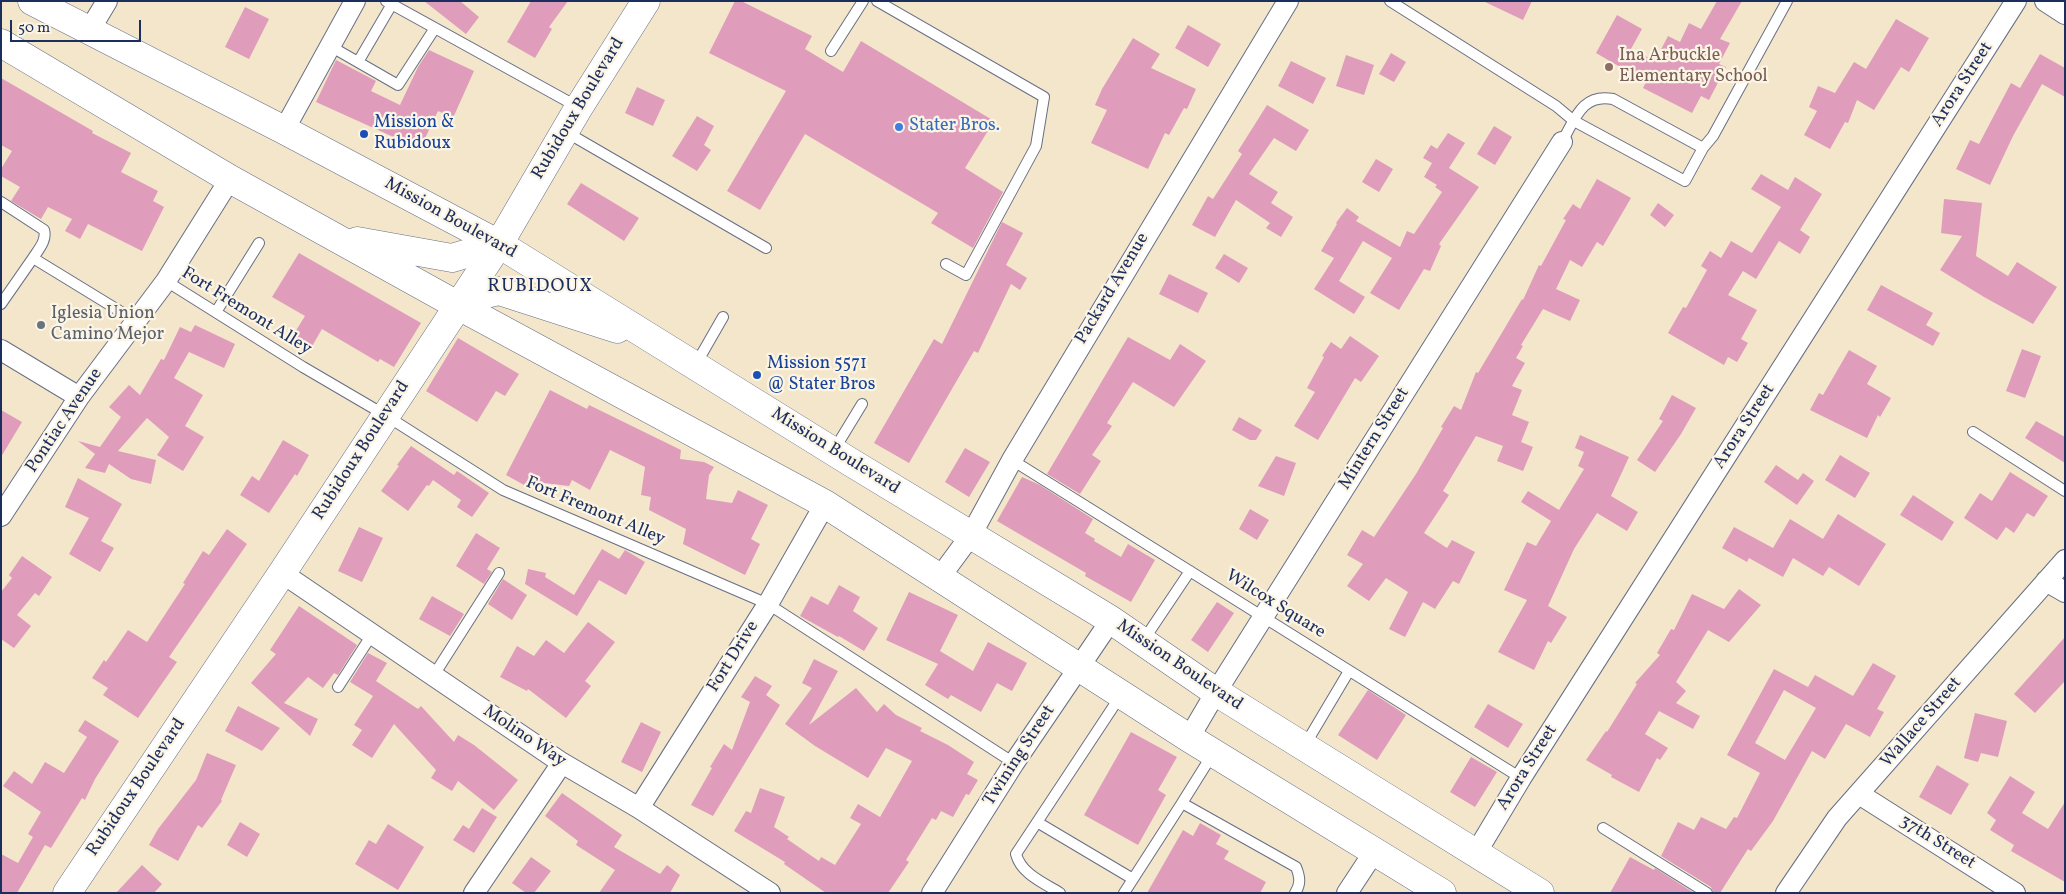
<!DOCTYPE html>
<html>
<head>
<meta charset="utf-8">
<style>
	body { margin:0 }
	#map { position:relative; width:2066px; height:894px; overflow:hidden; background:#f3e6cb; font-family:Vollkorn,serif }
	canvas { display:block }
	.frame { position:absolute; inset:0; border:2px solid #1b2f5e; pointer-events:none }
	.scale { position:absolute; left:10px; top:20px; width:131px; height:22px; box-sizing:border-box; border:2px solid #1b2f5e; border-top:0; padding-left:6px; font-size:15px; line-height:18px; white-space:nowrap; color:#1b2f5e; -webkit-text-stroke:4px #fcf5e5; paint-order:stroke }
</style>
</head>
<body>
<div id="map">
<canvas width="2066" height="894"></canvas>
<div class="frame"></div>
<div class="scale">50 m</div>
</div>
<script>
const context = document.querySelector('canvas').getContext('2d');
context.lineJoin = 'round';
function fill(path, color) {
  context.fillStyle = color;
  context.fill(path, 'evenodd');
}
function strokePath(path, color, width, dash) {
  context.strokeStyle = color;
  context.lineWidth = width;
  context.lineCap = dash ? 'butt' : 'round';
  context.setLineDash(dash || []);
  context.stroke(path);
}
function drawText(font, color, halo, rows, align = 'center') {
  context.font = font + ' Vollkorn,serif';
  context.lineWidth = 4.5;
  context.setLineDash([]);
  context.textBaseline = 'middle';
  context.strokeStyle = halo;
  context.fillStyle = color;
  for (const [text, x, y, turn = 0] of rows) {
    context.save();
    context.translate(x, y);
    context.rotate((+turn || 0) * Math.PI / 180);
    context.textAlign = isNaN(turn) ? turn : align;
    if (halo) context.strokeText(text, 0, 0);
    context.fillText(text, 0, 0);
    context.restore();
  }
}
fill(new Path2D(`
	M424,1H460L479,17L466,34Z
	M531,1H568L549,27L552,29L535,58L507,42Z
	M735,1H741L812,36L805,49L843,72L861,41L994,121L965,168L1003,192L973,248L931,223L938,213L805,134L760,210L727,191L786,91L709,53Z
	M1483,1H1532L1523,20Z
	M1717,1H1742L1720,39L1730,43L1719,64L1726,67L1709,100L1701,96L1692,113L1643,88L1646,82L1596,53L1617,15L1642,29L1631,49L1655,61L1668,36L1680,42L1689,23L1701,29Z
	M245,7L269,19L249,59L225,47Z
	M1896,19L1929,38L1909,72L1901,67L1874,110L1857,100L1848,123L1845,122L1830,149L1804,135L1817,111L1809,107L1818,86L1835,93L1854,62L1866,69Z
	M1188,25L1221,44L1208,67L1175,48Z
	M1133,38L1160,54L1151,68L1196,89L1187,109L1184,108L1169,135L1165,133L1148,169L1091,143L1107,110L1095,105L1102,89Z
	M429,50L474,71L453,118L438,111L420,149L316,102L336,60L376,81L371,91L400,105L418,67Z
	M1391,53L1406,62L1394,82L1379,74Z
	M2040,54L2065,68V97L2042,84L2013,136L1990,185L1956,169L1970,140L1979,144L2011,83L2020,88Z
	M1346,55L1374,65L1364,95L1336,86Z
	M1291,61L1326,78L1313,104L1278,86Z
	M1,78L93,131L92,133L131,153L121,172L158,191L153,201L164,207L142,251L88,224L80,239L65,231L72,219L48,207L41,219L11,201L20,187L1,176V169L12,151L1,145Z
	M637,87L665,100L653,126L625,113Z
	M1267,105L1309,130L1296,151L1274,138L1249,174L1278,192L1271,203L1293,217L1281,237L1266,228L1270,223L1236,200L1215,237L1192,225L1208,196L1213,199L1242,154L1238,151Z
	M697,116L714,126L704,145L711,150L697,171L672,156Z
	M1494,126L1512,137L1495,165L1477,154Z
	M1448,133L1465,143L1449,168L1479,187L1439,244L1441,246L1430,271L1424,269L1399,310L1370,293L1392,258L1363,241L1339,281L1365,297L1354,314L1314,289L1334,258L1321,251L1337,224L1336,223L1347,208L1359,217L1356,221L1400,247L1407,231L1414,234L1442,192L1435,187L1437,185L1424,177L1432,163L1423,158L1431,145L1437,149Z
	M1376,159L1393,169L1379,192L1362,182Z
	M1761,174L1788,190L1795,177L1822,194L1800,230L1810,237L1800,254L1779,241L1756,279L1743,271L1728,295L1757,310L1741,339L1748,343L1737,362L1728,357L1724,365L1668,333L1683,307L1686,308L1707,270L1701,266L1710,251L1721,258L1731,241L1752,253L1781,207L1751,189Z
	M1597,179L1631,198L1603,246L1597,242L1582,267L1570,260L1556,289L1580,300L1570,321L1543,309L1521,345L1523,346L1516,358L1525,363L1512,386L1522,390L1512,415L1529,422L1521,442L1533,447L1523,471L1497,461L1503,446L1476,436L1443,491L1449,495L1424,533L1447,548L1452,540L1475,552L1459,584L1453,581L1435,609L1423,602L1405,637L1389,629L1408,592L1386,578L1369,601L1347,586L1363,564L1347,555L1362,530L1374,537L1416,474L1443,428L1441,427L1454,406L1461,410L1476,372L1478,373L1522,299L1523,300L1539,265L1541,266L1566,220L1563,219L1573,204L1580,209Z
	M581,183L639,218L624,241L567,204Z
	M1944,199L1982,203L1976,256L2008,276L2017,262L2057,287L2033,324L1984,297L1940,270L1962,236L1941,233Z
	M1658,203L1674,215L1665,227L1650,215Z
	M1002,222L1023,233L1006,265L1027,278L1020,290L1011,284L978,353L974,351L909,463L874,443L934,339L942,344Z
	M299,253L421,323L394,367L380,359L378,362L322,329L311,348L292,337L305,316L272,297Z
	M1224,254L1248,268L1239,283L1215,268Z
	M1169,274L1208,293L1198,313L1159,294Z
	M1881,285L1933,313L1926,325L1940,333L1933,346L1867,310Z
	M195,325L235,344L224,368L189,352L174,378L203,395L185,426L204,437L183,471L157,455L169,437L147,418L118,451L156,460L151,484L131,479L109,464L105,473L85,468L95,454L78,441L100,447L121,417L109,407L129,385L140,395L161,359L164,360L180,327L191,332Z
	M1350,336L1379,356L1361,382L1355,378L1318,440L1294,426L1315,392L1307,388L1324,357L1322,356L1331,342L1341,349Z
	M1128,337L1170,360L1180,344L1206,361L1174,407L1133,382L1107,423L1112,426L1092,455L1101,461L1080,494L1047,474Z
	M458,338L519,374L505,396L496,391L477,422L426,391Z
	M2022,349L2041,356L2025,398L2006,391Z
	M1849,350L1877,366L1867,384L1891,398L1880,417L1878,415L1867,438L1810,410L1819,393L1823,395Z
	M550,390L587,409L589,405L681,450L680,459L704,462L714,467L709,475L706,499L732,503L738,490L768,505L751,539L760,544L745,575L683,544L686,529L649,510L651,497L641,495L645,467L610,450L590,490L572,480L569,486L527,481L524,485L506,475Z
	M1672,395L1696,408L1681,434L1655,472L1637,460L1663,421L1659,419Z
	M1,410L22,422L1,457Z
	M1239,417L1262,430L1256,440H1250L1232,430Z
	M2036,421L2065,437V463L2025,438Z
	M1580,435L1629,457L1611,496L1638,512L1627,531L1597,513L1574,549L1548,606L1567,617L1551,643L1548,641L1534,670L1498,652L1527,600L1504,590L1527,542L1536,546L1551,521L1521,502L1528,491L1559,510L1584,469L1578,466L1584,452L1575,448Z
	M283,440L309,455L297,476L295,474L269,513L240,495L252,476L259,481Z
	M411,446L454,475L457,471L489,493L472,517L457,507L461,500L433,480L429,486L427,485L408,511L381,491L399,466L397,465Z
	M965,448L990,462L969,497L945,482Z
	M1840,455L1870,473L1855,498L1825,480Z
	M1276,456L1296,463L1284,496L1258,486Z
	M1776,465L1798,480L1803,473L1814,481L1797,505L1764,482Z
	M2010,472L2048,496L2034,517L2027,513L2014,533L2006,527L1997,540L1964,518L1980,493L1992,501Z
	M1022,477L1040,485L1093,519L1085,533L1095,539L1094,541L1121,557L1128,544L1155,560L1131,602L1085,576L1086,573L997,521Z
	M78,478L122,504L101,541L114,548L100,572L69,554L89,518L65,507Z
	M1913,495L1954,522L1942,541L1900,515Z
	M1250,509L1269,520L1257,540L1239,529Z
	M1838,514L1886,544L1859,586L1829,567L1823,576L1793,558L1783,577L1749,558L1747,562L1722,548L1734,527L1773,548L1790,519L1823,539Z
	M359,527L383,538L362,582L338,571Z
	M227,529L247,544L169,657L177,662L138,718L103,695L108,688L92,678L104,660L106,662L128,630L147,642L185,584L183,583L203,551L209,555Z
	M476,533L500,548L487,569L492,572L484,584L456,566Z
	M602,549L619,559L625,550L645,562L626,595L599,580L577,616L525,584L528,569L546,573L545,577L574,595Z
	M22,556L52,577L39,596L35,593L17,615L31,626L14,648L1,639V592L12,578L9,575Z
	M503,579L527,595L512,620L488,604Z
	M839,585L860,597L853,611L878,628L864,651L839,636L838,637L800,616L811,596L828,605Z
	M1739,589L1761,605L1729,642L1708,630L1676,682L1686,691L1676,703L1700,716L1693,729L1659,711L1645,734L1668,748L1660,760L1657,758L1639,792L1611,777L1612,775L1586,760L1606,731L1607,732L1637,684L1635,683L1660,655L1657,653L1671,629L1674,630L1692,594L1724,609Z
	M909,592L958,615L940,651L973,671L988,642L1027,663L1012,691L997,683L981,712L951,695L948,699L925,685L938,664L886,640Z
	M432,596L464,614L450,636L419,619Z
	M1217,602L1234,613L1208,652L1191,640Z
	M299,606L357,645L338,675L334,673L323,688L308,677L284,703L318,719L310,736L251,683L276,654L270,650Z
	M588,622L615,642L585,681L591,686L566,718L528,689L527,691L500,677L517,646L534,656L546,640L564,653Z
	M2065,637V681L2035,713L2014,694Z
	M368,653L387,663L376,681L418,709L421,706L454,742L458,735L474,745L518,780L494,810L458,781L452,791L431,778L436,770L394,724L372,758L352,745L362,730L354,725L373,696L350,682Z
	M814,659L838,671L809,725L856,688L877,712L884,704L896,715L922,728L920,731L948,745L974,762L967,774L978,780L969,795L966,794L953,817L941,811L936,820L932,818L906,860L909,862L888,893H826L784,864L785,862L734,831L746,811L751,813L760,788L785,797L774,827L789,837L787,839L819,861L821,857L835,865L861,824L850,818L858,804L880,817L912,761L886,748L868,778L815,746L785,724L812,688L802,683Z
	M1873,663L1896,676L1877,709L1884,712L1870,737L1846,724L1825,759L1812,751L1773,821L1751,851L1748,849L1720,893H1714L1711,887L1661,856L1678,822L1694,830L1701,817L1726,829L1734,817L1737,818L1760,773L1727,755L1774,669L1808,687L1815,675L1853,696ZM1784,690L1816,708L1785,760L1755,743Z
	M755,676L772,686L766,695L780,705L713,816L691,805L712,768L710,767L724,744L732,750L750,702L741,697Z
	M1368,690L1406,715L1377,760L1338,735Z
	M1488,704L1523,724L1508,748L1474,727Z
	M238,706L280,728L262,751L225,731Z
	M1975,713L2007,721L1998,757L1981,753L1978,762L1964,758Z
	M85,720L119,741L95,779L85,800L82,798L51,848L45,845L17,893H1V854L18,863L33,837L28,834L41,812L3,786L14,771L32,784L45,762L64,773L87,737L78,731Z
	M641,722L661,732L642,772L621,762Z
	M1131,732L1177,757L1158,790L1166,795L1138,845L1084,815Z
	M207,753L236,765L221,800L222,801L202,828L198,825L178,861L149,845L158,829L196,780Z
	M1471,757L1497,772L1475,807L1450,792Z
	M1937,765L1969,784L1951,815L1919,797Z
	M2010,776L2035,792L2022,813L2048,829L2065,802V882L2011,851L2014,845L1990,830L1996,820L1987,813Z
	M562,793L622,835L614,847L660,874L667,865L680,875L670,893H599L615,870L576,845L578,841L545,816Z
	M482,808L497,817L474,853L453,840L463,825L469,829Z
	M240,822L260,834L247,857L227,845Z
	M1200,823L1221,835L1216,844L1229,851L1224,859L1266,882L1260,893H1147L1183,830L1193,836Z
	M388,824L424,847L398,890L355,864L369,840L376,844Z
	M531,857L551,871L534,893H526L512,883Z
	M1630,857L1654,870L1655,868L1694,893H1610Z
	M142,865L162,884L154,893H116Z`), '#df9dbb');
const lane = new Path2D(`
	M386,1L578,107
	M877,1L1044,97L1036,146L966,275L946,264
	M1390,1L1556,106L1574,121L1685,181L1703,148L1613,99C1582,93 1575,119 1562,142
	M330,46L398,85L435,28
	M831,51L863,1
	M358,62L392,4
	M566,132L766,248
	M1703,148L1713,136L1787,1
	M1,202L44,230C47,240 39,249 33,258
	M166,281L303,367L385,415L503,490L768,604L1014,763
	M1,304L33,258L136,321
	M216,312L259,243
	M696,364L723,317
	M1973,432L2065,491
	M834,450L862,404
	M1012,460L1521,778
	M1143,641L1190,571
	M434,675L499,573
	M338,687L373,633
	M1305,745L1349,671
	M1182,803L1212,755
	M1037,822L1133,879
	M1603,828L1707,893
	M1060,893C1044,883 1021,874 1016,854L1121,695
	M1124,893L1182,803L1296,867C1300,877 1301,884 1295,893`);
const street = new Path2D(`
	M2045,1L2065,14
	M89,31L107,1
	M284,130L355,1
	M1,350L79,397
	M1,516L79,397L166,281L230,179
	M282,573L562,763L639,808L770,893
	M940,577L971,535L1012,460L1288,1
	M2046,581L2065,592
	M1189,738L1216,692L1562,142
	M1859,794L2015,893
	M639,808L768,604L825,504
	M1476,853L1521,778L2016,1
	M474,893L562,763
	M932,893L1014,763L1111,620
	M1347,893L1374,852
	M1786,893L1837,818L2065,560`);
const secondary = new Path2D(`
	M67,893L282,573L499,244L579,107L646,1`);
const primary = new Path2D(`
	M32,1L284,130L499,244L852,463L1111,620L1216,692L1540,893
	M1,43L230,179L457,305L825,504L1189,738L1442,893
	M357,241L452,258L499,244
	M457,305L485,294L499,291L617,329`);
strokePath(lane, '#676f84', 12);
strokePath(street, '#676f84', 22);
strokePath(secondary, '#676f84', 29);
strokePath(primary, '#676f84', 29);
strokePath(lane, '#fff', 10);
strokePath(street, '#fff', 20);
strokePath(secondary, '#fff', 28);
strokePath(primary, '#fff', 28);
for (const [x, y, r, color] of [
	[1609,67,5,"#8d6e63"],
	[899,127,5,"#3f7fe0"],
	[364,134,5,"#1a4fb4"],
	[41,325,5,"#6b7280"],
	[757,375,5,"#1a4fb4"]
]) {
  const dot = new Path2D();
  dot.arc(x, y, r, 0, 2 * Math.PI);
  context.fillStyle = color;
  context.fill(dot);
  strokePath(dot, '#fcf5e5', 2);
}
drawText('18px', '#785e54', '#fcf5e5', [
	["Ina Arbuckle",1619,57],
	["Elementary School",1619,78]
], 'left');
drawText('18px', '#1b2f5e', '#fcf5e5', [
	["Arora Street",1963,85,-57],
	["Rubidoux Boulevard",579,109,-59],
	["Mission Boulevard",450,219,29],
	["Packard Avenue",1113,289,-59],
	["Fort Fremont Alley",246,312,32],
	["Pontiac Avenue",65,421,-56],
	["Arora Street",1745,427,-57],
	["Mintern Street",1375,439,-58],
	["Rubidoux Boulevard",362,451,-57],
	["Mission Boulevard",835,452,32],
	["Fort Fremont Alley",595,512,23],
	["Wilcox Square",1275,605,32],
	["Fort Drive",734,657,-58],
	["Mission Boulevard",1179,666,34],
	["Wallace Street",1922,723,-49],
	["Molino Way",524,737,34],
	["Twining Street",1020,756,-57],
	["Arora Street",1528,768,-58],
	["Rubidoux Boulevard",137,788,-56],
	["37th Street",1937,843,32]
]);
drawText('18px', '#164399', '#fcf5e5', [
	["Mission &",374,124],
	["Rubidoux",374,145],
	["Mission 5571",767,365],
	["@ Stater Bros",767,386]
], 'left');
drawText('18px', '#366cbe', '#fcf5e5', [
	["Stater Bros.",909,127]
], 'left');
drawText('18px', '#5b616d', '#fcf5e5', [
	["Iglesia Union",51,315],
	["Camino Mejor",51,336]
], 'left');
context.letterSpacing = '1px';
drawText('19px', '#1b2f5e', '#fcf5e5', [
	["RUBIDOUX",540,288]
]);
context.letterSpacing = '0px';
</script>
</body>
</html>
